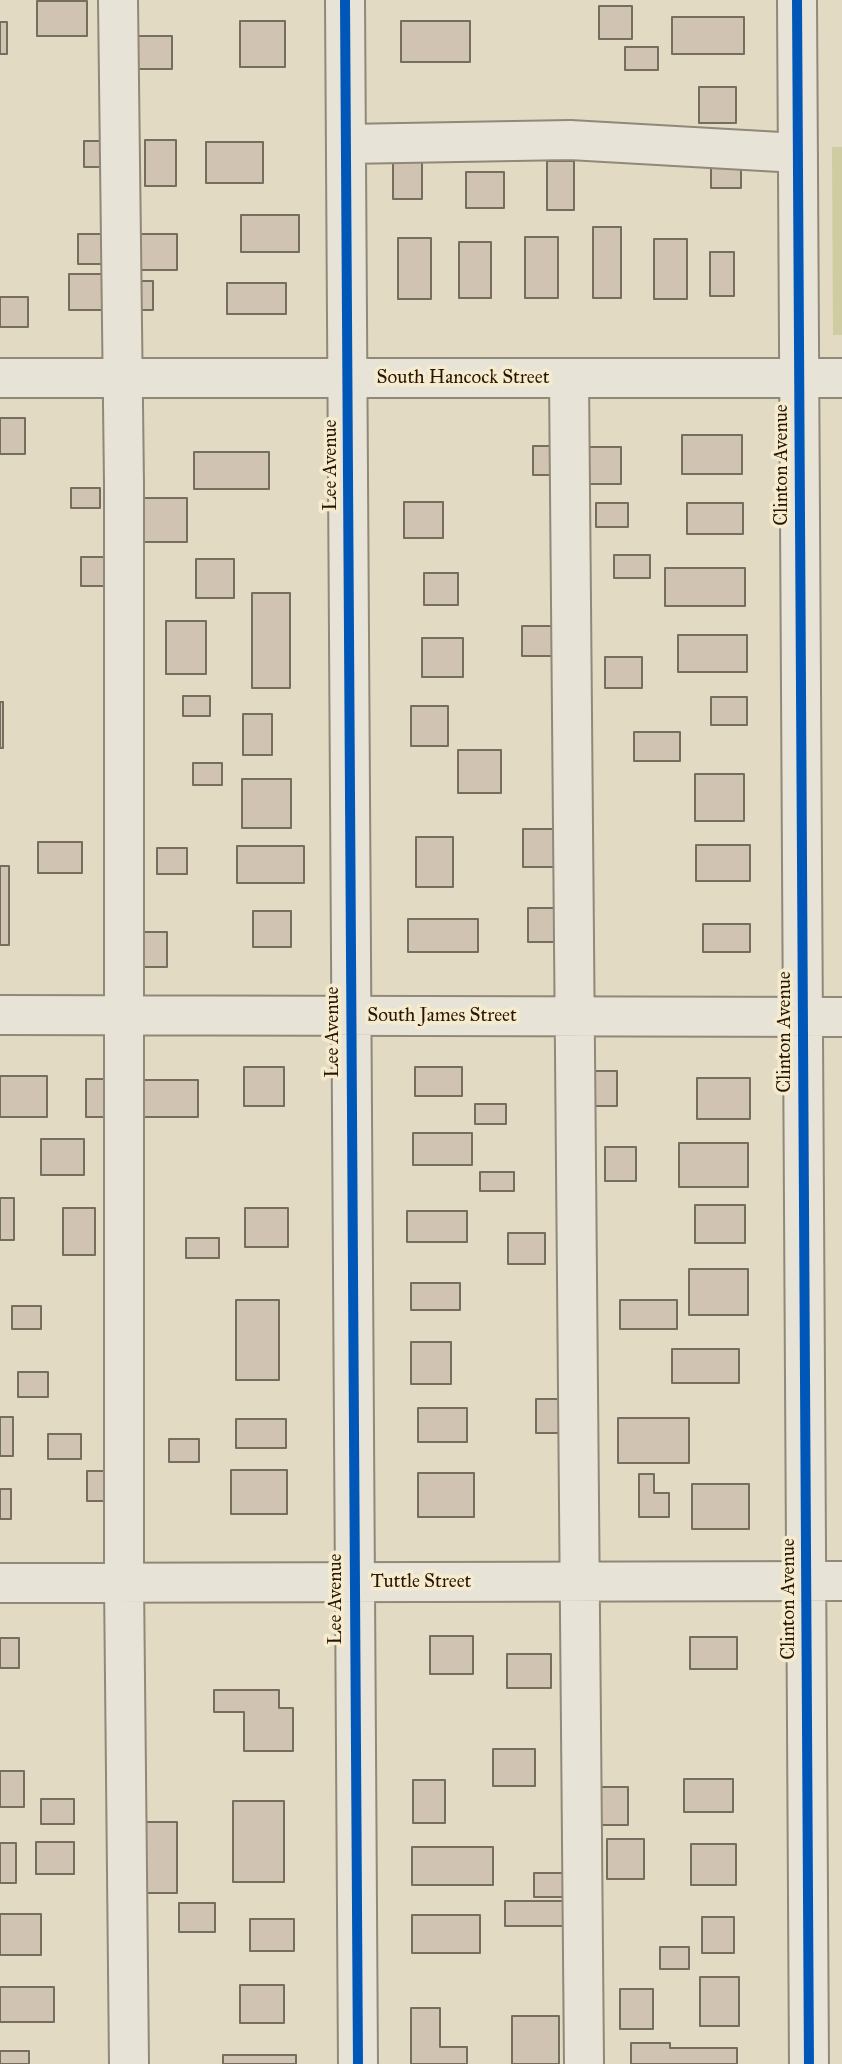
<!DOCTYPE html>
<html>
<head>
<meta charset="utf-8">
<style>
	body { margin:0 }
	canvas { display:block; background:#e2dac2 }
</style>
</head>
<body>
<canvas width="842" height="2064"></canvas>
<script>
const context = document.querySelector('canvas').getContext('2d');
context.lineJoin = 'round';
function fill(path, color) {
  context.fillStyle = color;
  context.fill(path, 'evenodd');
}
function strokePath(path, color, width, dash) {
  context.strokeStyle = color;
  context.lineWidth = width;
  context.lineCap = dash ? 'butt' : 'round';
  context.setLineDash(dash || []);
  context.stroke(path);
}
function drawText(font, color, halo, rows, align = 'center') {
  context.font = font + ' "IM FELL Great Primer",serif';
  context.lineWidth = 7;
  context.setLineDash([]);
  context.textBaseline = 'middle';
  context.strokeStyle = halo;
  context.fillStyle = color;
  for (const [text, x, y, turn = 0] of rows) {
    context.save();
    context.translate(x, y);
    context.rotate((+turn || 0) * Math.PI / 180);
    context.textAlign = isNaN(turn) ? turn : align;
    if (halo) context.strokeText(text, 0, 0);
    context.fillText(text, 0, 0);
    context.restore();
  }
}
fill(new Path2D(`
	M832,147H842V335H833Z`), '#cfcca2');
const building = new Path2D(`
	M37,1H87V36H37Z
	M599,6H632V39H599Z
	M672,17H744V54H672Z
	M240,21H285V67H240Z
	M401,21H470V62H401Z
	M0,22H7V54H0Z
	M135,36H172V69H135Z
	M625,47H658V70H625Z
	M699,87H736V123H699Z
	M145,140H176V186H145Z
	M84,141H107V167H84Z
	M206,142H263V183H206Z
	M393,149H422V199H393Z
	M547,161H574V210H547Z
	M711,163H741V188H711Z
	M466,172H504V208H466Z
	M241,215H299V252H241Z
	M593,227H621V298H593Z
	M78,234H104V264H78Z
	M133,234H177V270H133Z
	M525,237H558V298H525Z
	M398,238H431V299H398Z
	M654,239H687V299H654Z
	M459,242H491V298H459Z
	M710,252H734V296H710Z
	M69,274H102V310H69Z
	M134,281H153V310H134Z
	M227,283H286V314H227Z
	M0,297H28V327H0Z
	M0,418H25V454H0Z
	M682,435H742V474H682Z
	M533,446H555V475H533Z
	M586,447H621V484H586Z
	M194,452H269V489H194Z
	M71,488H100V508H71Z
	M142,498H187V542H142Z
	M404,502H443V538H404Z
	M596,503H628V527H596Z
	M687,503H743V534H687Z
	M614,555H650V578H614Z
	M81,557H110V586H81Z
	M196,559H234V598H196Z
	M665,568H745V606H665Z
	M424,573H458V605H424Z
	M252,593H290V688H252Z
	M166,621H206V674H166Z
	M522,626H555V656H522Z
	M678,635H747V672H678Z
	M422,638H463V677H422Z
	M605,657H642V688H605Z
	M183,696H210V716H183Z
	M711,697H747V725H711Z
	M0,702H3V748H0Z
	M411,706H448V746H411Z
	M243,714H272V755H243Z
	M634,732H680V761H634Z
	M458,750H501V793H458Z
	M193,763H222V785H193Z
	M695,774H744V821H695Z
	M242,779H291V828H242Z
	M523,829H556V867H523Z
	M416,837H453V887H416Z
	M38,842H82V873H38Z
	M696,845H750V881H696Z
	M237,846H304V883H237Z
	M157,848H187V874H157Z
	M0,866H9V945H0Z
	M528,908H560V942H528Z
	M253,911H291V947H253Z
	M408,919H478V952H408Z
	M703,924H750V952H703Z
	M136,932H167V967H136Z
	M244,1067H284V1106H244Z
	M415,1067H462V1096H415Z
	M590,1071H617V1106H590Z
	M0,1076H47V1117H0Z
	M697,1078H750V1119H697Z
	M86,1079H110V1117H86Z
	M136,1080H198V1117H136Z
	M475,1104H506V1124H475Z
	M413,1133H472V1165H413Z
	M41,1139H84V1175H41Z
	M679,1143H748V1187H679Z
	M605,1147H636V1181H605Z
	M480,1172H514V1191H480Z
	M0,1198H14V1240H0Z
	M695,1205H745V1243H695Z
	M63,1208H95V1255H63Z
	M245,1208H288V1247H245Z
	M407,1211H467V1242H407Z
	M508,1233H545V1264H508Z
	M186,1238H219V1258H186Z
	M689,1269H748V1315H689Z
	M411,1283H460V1310H411Z
	M236,1300H279V1380H236Z
	M620,1300H677V1329H620Z
	M12,1306H41V1329H12Z
	M411,1342H451V1384H411Z
	M672,1349H739V1383H672Z
	M18,1372H48V1397H18Z
	M536,1399H568V1433H536Z
	M418,1408H467V1442H418Z
	M0,1417H13V1456H0Z
	M618,1418H689V1463H618Z
	M236,1419H286V1448H236Z
	M48,1434H81V1459H48Z
	M169,1439H199V1462H169Z
	M231,1470H287V1514H231Z
	M87,1471H108V1501H87Z
	M418,1473H474V1517H418Z
	M639,1474H654V1493H669V1517H639Z
	M692,1484H749V1529H692Z
	M0,1489H11V1519H0Z
	M430,1636H473V1674H430Z
	M690,1637H737V1669H690Z
	M0,1638H19V1668H0Z
	M507,1654H551V1688H507Z
	M214,1690H279V1708H293V1751H244V1712H214Z
	M493,1749H535V1786H493Z
	M0,1771H24V1807H0Z
	M684,1779H733V1812H684Z
	M413,1780H445V1823H413Z
	M598,1787H628V1825H598Z
	M41,1799H74V1824H41Z
	M233,1801H284V1882H233Z
	M144,1822H177V1893H144Z
	M607,1839H644V1879H607Z
	M36,1842H74V1874H36Z
	M0,1843H16V1883H0Z
	M691,1844H736V1885H691Z
	M412,1847H493V1885H412Z
	M534,1873H564V1897H534Z
	M505,1901H566V1926H505Z
	M179,1903H215V1932H179Z
	M0,1914H41V1955H0Z
	M412,1915H480V1953H412Z
	M702,1917H734V1953H702Z
	M250,1919H294V1951H250Z
	M660,1947H689V1969H660Z
	M700,1977H739V2026H700Z
	M240,1985H284V2023H240Z
	M0,1987H54V2022H0Z
	M620,1989H653V2029H620Z
	M411,2008H440V2047H467V2064H411Z
	M512,2016H559V2064H512Z
	M631,2043H670V2048H737V2064H631Z
	M0,2051H29V2064H0Z
	M223,2055H296V2064H223Z`);
fill(building, '#d1c3b1');
strokePath(building, '#756e5f', 2);
const minor = new Path2D(`
	M118,0L124,484V1582L129,2064
	M345,0L358,2064
	M797,0L809,2064
	M346,144L570,140L798,153
	M0,378H842
	M569,378L584,2064
	M0,1015L842,1017
	M0,1583L842,1581`);
strokePath(minor, '#908878', 42);
strokePath(minor, '#e8e3d7', 38);
strokePath(new Path2D(`
	M345,0L358,2064
	M797,0L809,2064`), '#0057b8', 10);
drawText('19px', '#291501', '#f5ebcf', [
	["South Hancock Street",463,378],
	["Lee Avenue",331,465,-90],
	["Clinton Avenue",782,465,-90],
	["South James Street",442,1016],
	["Lee Avenue",333,1032,-90],
	["Clinton Avenue",785,1032,-90],
	["Tuttle Street",421,1582],
	["Lee Avenue",336,1599,-90],
	["Clinton Avenue",789,1599,-90]
]);
</script>
</body>
</html>
